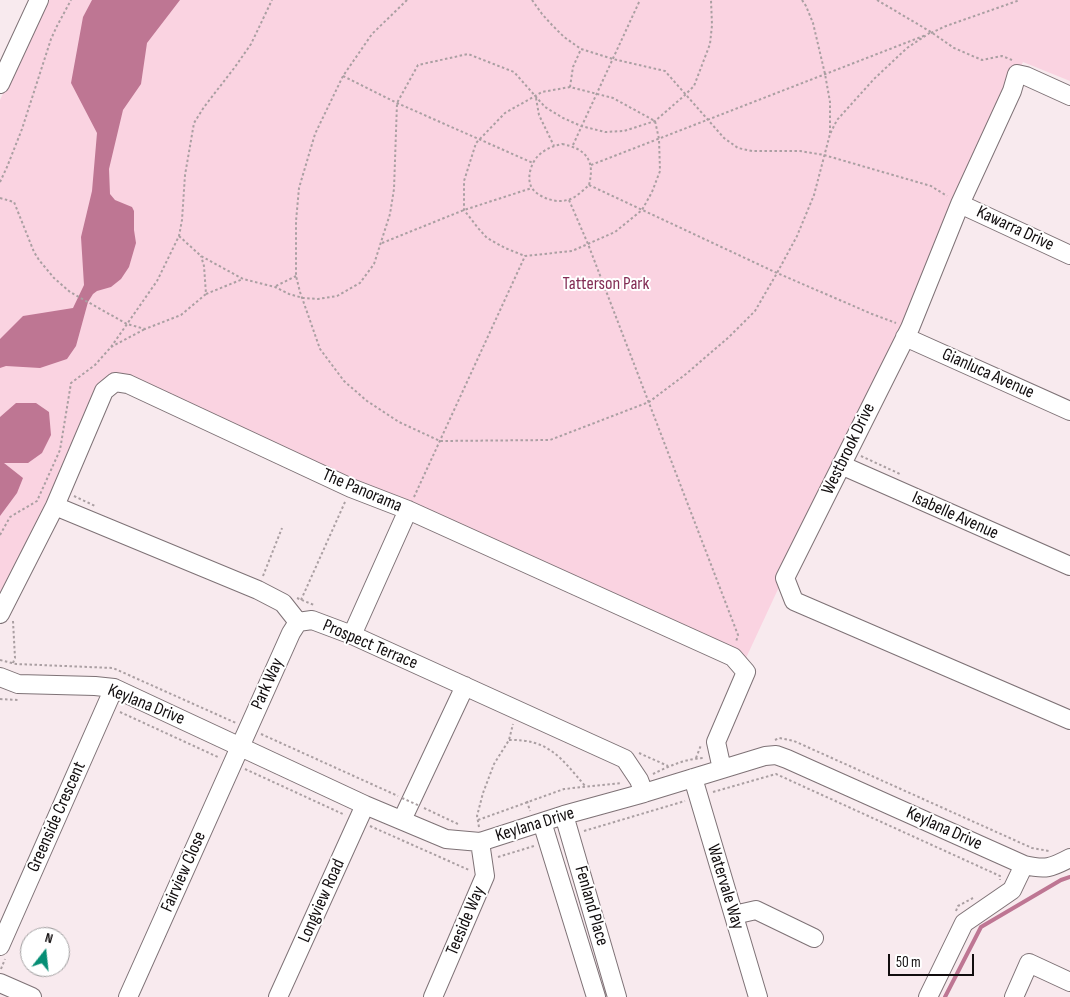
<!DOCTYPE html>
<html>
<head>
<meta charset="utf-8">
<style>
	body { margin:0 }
	#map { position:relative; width:1070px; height:997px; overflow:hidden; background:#f8eaee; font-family:"Sofia Sans Condensed",sans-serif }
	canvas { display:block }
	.north { position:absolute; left:20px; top:927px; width:50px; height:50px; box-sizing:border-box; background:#fff; border:1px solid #a09e9f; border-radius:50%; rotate:16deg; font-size:14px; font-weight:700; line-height:20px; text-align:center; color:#110d0e }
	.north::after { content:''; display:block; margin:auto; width:18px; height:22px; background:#068e75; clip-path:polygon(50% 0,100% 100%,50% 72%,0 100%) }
	.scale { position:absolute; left:888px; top:954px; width:86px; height:22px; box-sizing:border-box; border:2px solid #110d0e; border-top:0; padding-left:6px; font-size:15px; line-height:18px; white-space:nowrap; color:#110d0e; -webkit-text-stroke:4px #fff; paint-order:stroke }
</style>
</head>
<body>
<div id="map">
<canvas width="1070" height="997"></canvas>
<div class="north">N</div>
<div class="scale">50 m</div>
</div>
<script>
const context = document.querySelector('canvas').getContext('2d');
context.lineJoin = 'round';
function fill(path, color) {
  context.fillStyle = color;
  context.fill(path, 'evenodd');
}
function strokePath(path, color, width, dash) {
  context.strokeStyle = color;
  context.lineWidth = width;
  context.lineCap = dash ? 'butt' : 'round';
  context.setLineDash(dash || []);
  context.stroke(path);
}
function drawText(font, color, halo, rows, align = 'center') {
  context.font = font + ' "Sofia Sans Condensed",sans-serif';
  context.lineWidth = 4;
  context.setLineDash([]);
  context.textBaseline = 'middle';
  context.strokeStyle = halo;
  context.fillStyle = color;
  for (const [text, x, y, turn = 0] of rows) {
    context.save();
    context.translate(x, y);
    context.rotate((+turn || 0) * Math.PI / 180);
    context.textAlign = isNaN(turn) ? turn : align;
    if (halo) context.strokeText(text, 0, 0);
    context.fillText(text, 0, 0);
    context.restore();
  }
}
fill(new Path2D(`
	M46,0H1070V81L1023,62L746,658L108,375L0,597V100Z`), '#fad3e1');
fill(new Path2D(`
	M92,0H180L147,43L141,84L123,110L109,169L110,194L115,200L132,207L134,211V230L136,243L129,267L121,279L111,287L97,291L93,294L88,302L76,346L67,359L40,368L6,366L0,368V339L23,316L73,308L84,285L81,237L92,191L97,133L71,83L83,17Z
	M16,403H36L49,412L51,435L42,453L28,463H4L23,478L17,493L0,516V417Z`), '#be7693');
strokePath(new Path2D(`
	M945,997L981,927L1061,880L1070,877`), '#be7693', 4);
const minor = new Path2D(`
	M0,84L39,0
	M1070,96L1026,76L1017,74L1012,91L960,204L910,328L785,578L794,601L1070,720
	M960,204L1070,255
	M905,337L1070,411
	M841,465L1070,566
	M55,506L258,590L283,603L298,622L312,620L352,635L625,759L639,780L644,793
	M0,614L55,506L104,391L115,382L128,384L351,488L408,510L733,657L746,672L716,742L722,769
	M352,635L408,510
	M0,677L18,684L95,686L114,688L365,805L446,839L480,842L564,815L644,793L765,756L776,755L787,759L1024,865C1046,870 1051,868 1070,858
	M693,778L758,997
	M564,815L617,997
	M402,820L465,686
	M542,822L596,997
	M734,915L756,910L814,938
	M0,946L114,688
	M0,983L32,997
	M128,997L291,633L298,622
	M278,997L365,805
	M433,997L485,876L480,842
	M928,997L964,923L1012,890L1024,865
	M1014,997L1029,963L1070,982`);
strokePath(minor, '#7e7276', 20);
strokePath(new Path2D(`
	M407,0L372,34L343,76L315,134L299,188L296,221V276L300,292L320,349L344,381L367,401L399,422L440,441L550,440L649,402L686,374L729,337L755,311L777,273L797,236L814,195L830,134L837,120L874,79L907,48L931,32
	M532,0L542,14L552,25L564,37L581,49L613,59L665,71L724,138L738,148L752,151H800L824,155L931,186L947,196
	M802,0L806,6L813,23L825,74L830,102V133
	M877,0L931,32L954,48L982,60L1002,56L1012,60
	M931,33L946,26L1020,0
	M343,76L397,103L533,163
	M570,87L573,67L581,49
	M536,98L539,115L554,146
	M562,144C587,149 595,161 589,185C583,190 575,199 567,200C561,202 554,201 548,199C542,197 535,193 532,188C526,179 531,163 538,156C545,149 553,146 562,144Z
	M573,145L640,0
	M591,165L926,35
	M0,182L7,167L22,129L51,39L57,26L71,0
	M589,185L777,273L872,314L896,323
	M0,198L14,202L34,252L39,260L54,278L70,292L127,324L145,329L181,315L206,294L204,266L201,256
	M569,200L588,244L738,635L736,642
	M179,236L201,256L243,279L275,287L289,294L303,298L318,299L337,296L360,283L374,264L390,214L394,189L397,103L418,65L468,54L514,72L545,107L563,118L581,126L605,132L624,131L655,121L685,95L694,86L710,44L712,25L711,0
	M382,243L464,210L532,188
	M276,286L296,276
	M206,294L243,279
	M111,347L145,329
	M861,456L900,474
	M74,496L95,506
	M414,497L525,256L572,251L615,232L642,210L652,192L660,171L659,139L655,121L613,98L570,87L542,92L505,113L476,143L464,181V210L478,228L487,238L505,248L525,256
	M0,535L10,517L37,501L60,450L71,383L95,365L111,347L157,281L179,236L182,220L185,175L194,123L204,107L235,67L251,44L272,0
	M263,576L282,528
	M297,598L314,605
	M301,600L345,502
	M0,660L16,664L113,668L236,723
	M13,663L15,658L13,621
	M0,699L18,700
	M120,712L220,758
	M261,734L398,796
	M509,740C549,739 561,758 586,787
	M775,740L779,738L794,741L1012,839L1032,848L1049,851
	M639,753L668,766
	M696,758L701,745
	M245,769L345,815
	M653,774C669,766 687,758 705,758
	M713,792L776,774L1000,876V880
	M527,801L530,811
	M424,808L460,825
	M478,820L564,789L622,783
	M370,826L469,870
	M479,827L477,816L483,793L494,764L509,740L513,724
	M584,831L685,801
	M498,857L534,846
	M956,911L958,906L973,898
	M1,969L5,959`), '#aa9fa2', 2, [2.5, 2.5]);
strokePath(minor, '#fff', 18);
strokePath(new Path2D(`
	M402,798L420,806`), '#aa9fa2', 2, [2.5, 2.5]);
drawText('18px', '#110d0e', '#fff', [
	["Kawarra Drive",1015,229,25],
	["Gianluca Avenue",988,374,24],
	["Westbrook Drive",849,449,-64],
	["The Panorama",362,491,23],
	["Isabelle Avenue",955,516,24],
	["Prospect Terrace",370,645,23],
	["Park Way",268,684,-66],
	["Keylana Drive",146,705,22],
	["Greenside Crescent",57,817,-66],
	["Keylana Drive",535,825,-17],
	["Keylana Drive",944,829,24],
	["Fairview Close",184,872,-66],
	["Watervale Way",725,887,73],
	["Longview Road",322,901,-66],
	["Fenland Place",591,906,74],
	["Teeside Way",466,921,-67]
]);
drawText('18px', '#832d55', '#fff', [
	["Tatterson Park",606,284]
]);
</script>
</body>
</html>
